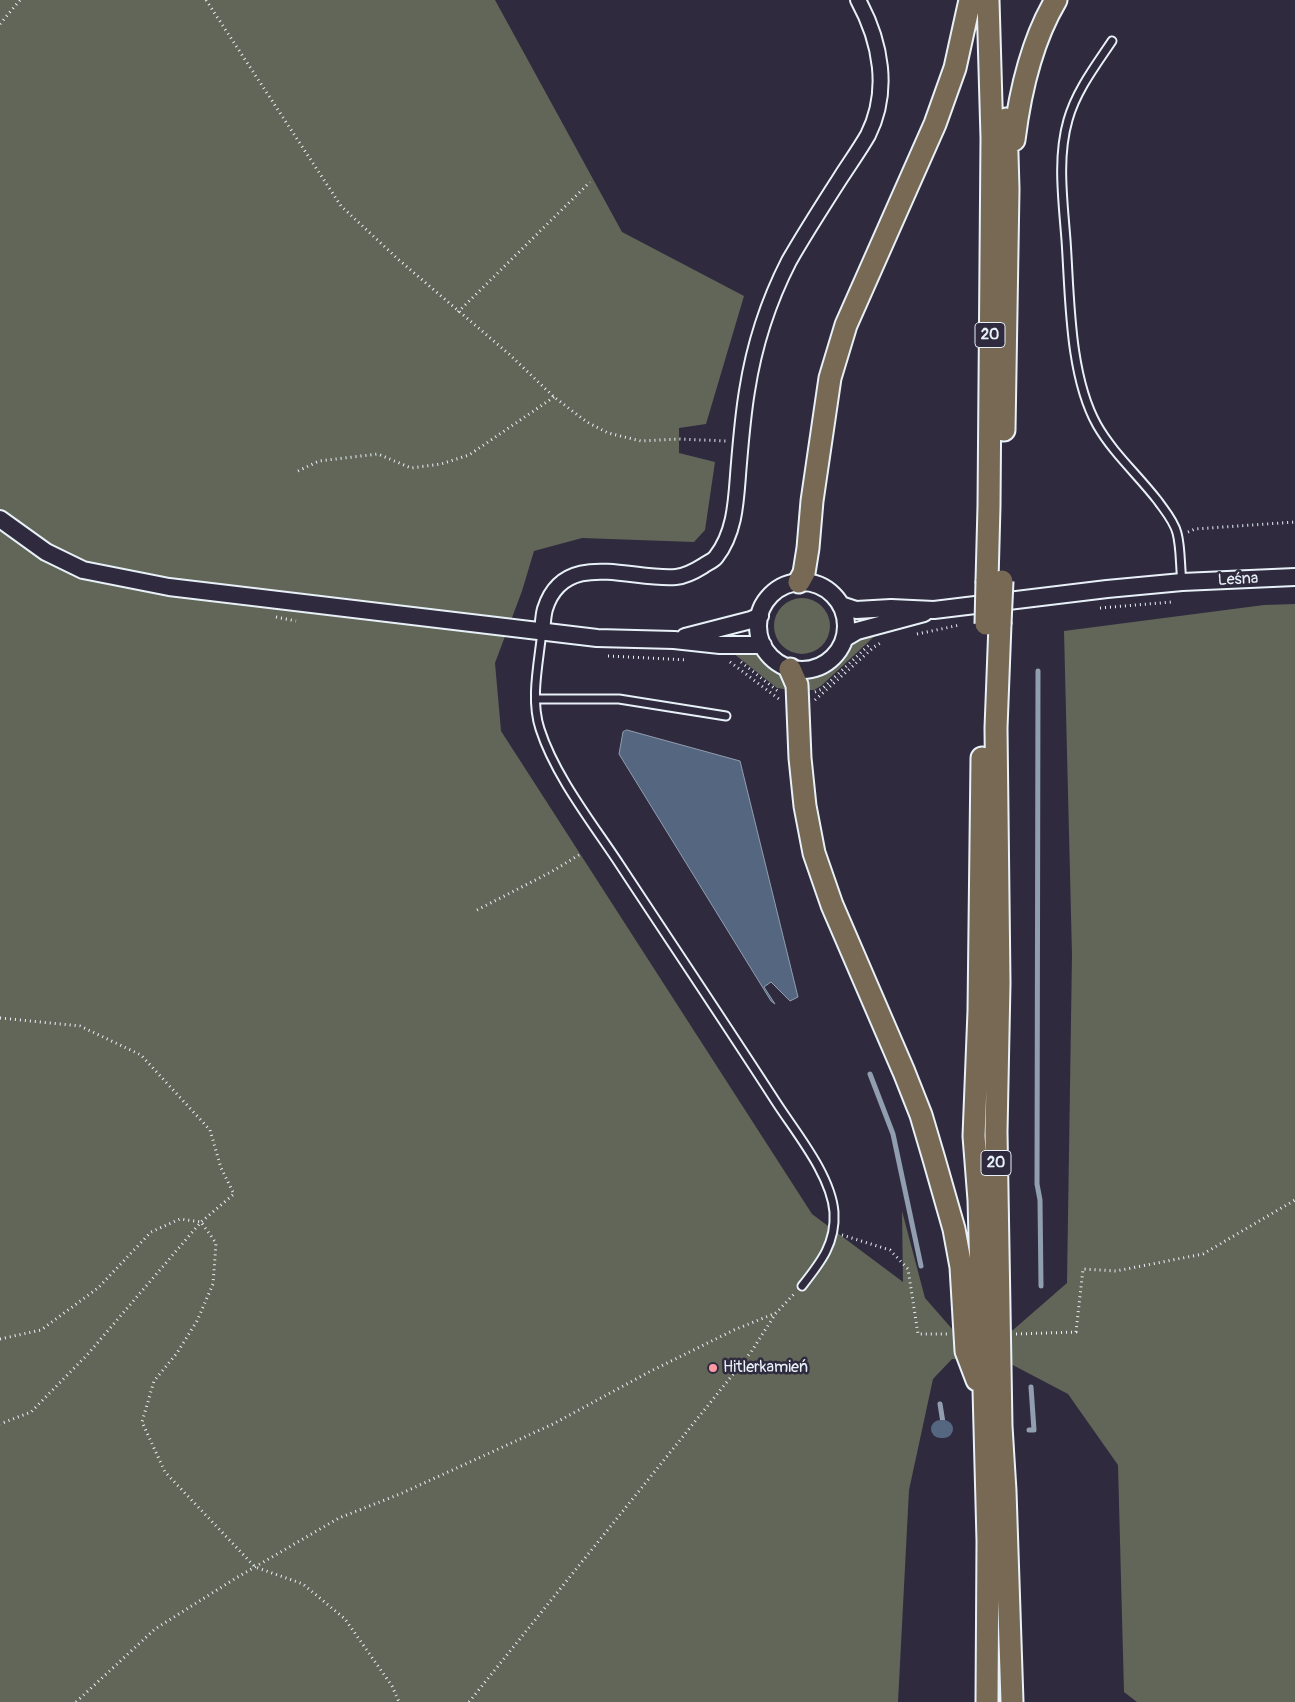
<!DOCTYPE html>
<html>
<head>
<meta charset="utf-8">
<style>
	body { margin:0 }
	canvas { display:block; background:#2f2a3d }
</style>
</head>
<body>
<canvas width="1295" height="1702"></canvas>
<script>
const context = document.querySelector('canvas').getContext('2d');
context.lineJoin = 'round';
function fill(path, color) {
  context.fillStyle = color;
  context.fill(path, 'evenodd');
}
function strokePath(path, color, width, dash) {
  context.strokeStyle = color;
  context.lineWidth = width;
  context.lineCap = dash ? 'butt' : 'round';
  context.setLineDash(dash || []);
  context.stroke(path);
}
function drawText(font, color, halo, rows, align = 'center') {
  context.font = font + ' Pangolin,sans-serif';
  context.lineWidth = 5;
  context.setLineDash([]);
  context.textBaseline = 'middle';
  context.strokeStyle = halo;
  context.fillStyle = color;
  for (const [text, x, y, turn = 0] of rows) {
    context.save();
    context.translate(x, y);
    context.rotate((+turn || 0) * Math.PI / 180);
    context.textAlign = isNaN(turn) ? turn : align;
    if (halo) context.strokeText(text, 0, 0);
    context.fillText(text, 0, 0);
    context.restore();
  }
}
fill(new Path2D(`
	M0,0H495L622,232L744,296L706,424L679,428V453L715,462L705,530L694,542L582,538L534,551L522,591L495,663L501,731L812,1214L903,1282L902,1211L925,1298L953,1330H1013L1067,1283L1072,955L1064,631L1264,605L1295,604V1702H1137L1124,1692L1118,1465L1068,1394L1007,1362L952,1359L933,1379L909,1490L898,1702H0Z
	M774 626a28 28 0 1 1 56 0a28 28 0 1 1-56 0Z
	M880,631L821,686L814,690H807L808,677L825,672L834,666L852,643L862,636Z
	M728,649L759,653L770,666L783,675L790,690L777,688Z`), '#616659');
const water = new Path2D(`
	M627,730L740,761L798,997L790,1001L771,982L764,987L775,1004L771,1001L619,754L623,732Z`);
fill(water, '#556780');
strokePath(water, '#909eb0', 1);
strokePath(new Path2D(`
	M1038,671L1037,1184L1040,1200L1041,1286
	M870,1074L893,1134L921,1266
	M940,1404L944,1429H947
	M1029,1430H1034L1031,1387`), '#909eb0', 5);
strokePath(new Path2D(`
	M940,1429H944`), '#556780', 18);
const service = new Path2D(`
	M1112,41C1096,65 1076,91 1068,120C1057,158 1063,200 1066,240C1070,296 1069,375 1097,425C1113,453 1138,475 1158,501C1165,511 1174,521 1177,533C1181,548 1180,566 1182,582
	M542,631C539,662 530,699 540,729C555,776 593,824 620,865C672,944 725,1023 776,1102C796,1133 831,1175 834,1212C836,1243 821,1262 802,1286
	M536,699H619L726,716`);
const minor = new Path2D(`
	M542,631C543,624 543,616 545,609C564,548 632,581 676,577C686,576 695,571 703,566C707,563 713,561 716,557C737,530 736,495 739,463C741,439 743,415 747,391C754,346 768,302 789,261C805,233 823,205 841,177C850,163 860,149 868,135C890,91 881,42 858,0`);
const tertiary = new Path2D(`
	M0,519L46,552L83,570L169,587L597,638L674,640L720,645H763
	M758 626a44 44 0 1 1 88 0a44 44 0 1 1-88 0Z
	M841,605L856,610L891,608L934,610L1107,589L1182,582L1295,577
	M685,637L751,620L760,616
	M845,638L857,631L924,613`);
const primary = new Path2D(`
	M1014,140C1020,92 1031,42 1056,0
	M1004,430L1008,189L1006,119
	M987,581L989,506L992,138L988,0
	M799,582L804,573L808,548L812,501L830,378L846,325L935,124L955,68L970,0
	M1000,624L996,728L999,983L996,1132L1001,1426L1005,1491L1012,1702
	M790,669L797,685L800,758L805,806L814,853L832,905L904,1072L921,1115L934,1159L954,1229L961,1267L966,1351L977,1380
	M982,758L979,1011L974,1136L979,1200L988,1541L987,1702`);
strokePath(service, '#e8f1f8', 11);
strokePath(minor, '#e8f1f8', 18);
strokePath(tertiary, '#e8f1f8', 20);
strokePath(primary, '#e8f1f8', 25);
strokePath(new Path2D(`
	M206,0L341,206L399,260L509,354L554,397L587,422L608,433L641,441L678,439L726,441
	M0,24L20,0
	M458,312L590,182
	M298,471L319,461L378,454L411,468L441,464L469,455L554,397
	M1188,532L1195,529L1295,522
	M1100,608L1172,602
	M276,617L296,621
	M917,634L960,625
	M608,656L687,660
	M730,662L779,699
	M741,662L779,692
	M815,692L822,689L869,645
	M815,700L874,647L882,642
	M477,910L551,872L579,855
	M0,1018L80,1026L141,1055L210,1130L221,1168L234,1194L201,1222L87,1355L31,1412L0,1424
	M842,1235L890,1250L908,1269L918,1334H947
	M1016,1334L1076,1332L1083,1269L1116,1271L1203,1254L1295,1200
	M0,1339L41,1330L98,1288L151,1232L180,1219L201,1222L216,1243L213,1284L197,1321L177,1353L154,1381L142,1422L165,1472L255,1567L303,1584L345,1619L392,1686L399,1702
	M76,1702L155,1629L236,1578L339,1518L400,1494L553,1424L649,1372L734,1330L776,1313
	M469,1702L751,1352L776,1313L794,1294`), '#e8f1f8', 3, [1, 4]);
strokePath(service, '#2f2a3d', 7);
strokePath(minor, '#2f2a3d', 14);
strokePath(tertiary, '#2f2a3d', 16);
strokePath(primary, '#786954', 21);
const primaryBridge = new Path2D(`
	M986,624L987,581
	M1000,624L1002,581`);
strokePath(primaryBridge, '#e8f1f8', 25, []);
strokePath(primaryBridge, '#786954', 21);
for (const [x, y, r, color] of [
	[713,1368,5,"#ff9aa2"]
]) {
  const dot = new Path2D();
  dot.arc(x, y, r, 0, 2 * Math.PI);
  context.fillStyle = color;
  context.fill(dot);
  strokePath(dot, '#2f2a3d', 2);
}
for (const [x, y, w] of [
	[990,335,30],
	[996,1163,30]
]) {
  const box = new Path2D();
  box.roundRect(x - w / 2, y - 12.5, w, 25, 4);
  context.fillStyle = '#2f2a3d';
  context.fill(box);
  strokePath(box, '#e8f1f8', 1);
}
drawText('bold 15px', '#e8f1f8', null, [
	["20",990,335],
	["20",996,1163]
]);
drawText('16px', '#e8f1f8', '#2f2a3d', [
	["Leśna",1238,580,-3]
]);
drawText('16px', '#e8f1f8', '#2f2a3d', [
	["Hitlerkamień",723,1368]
], 'left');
</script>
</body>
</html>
